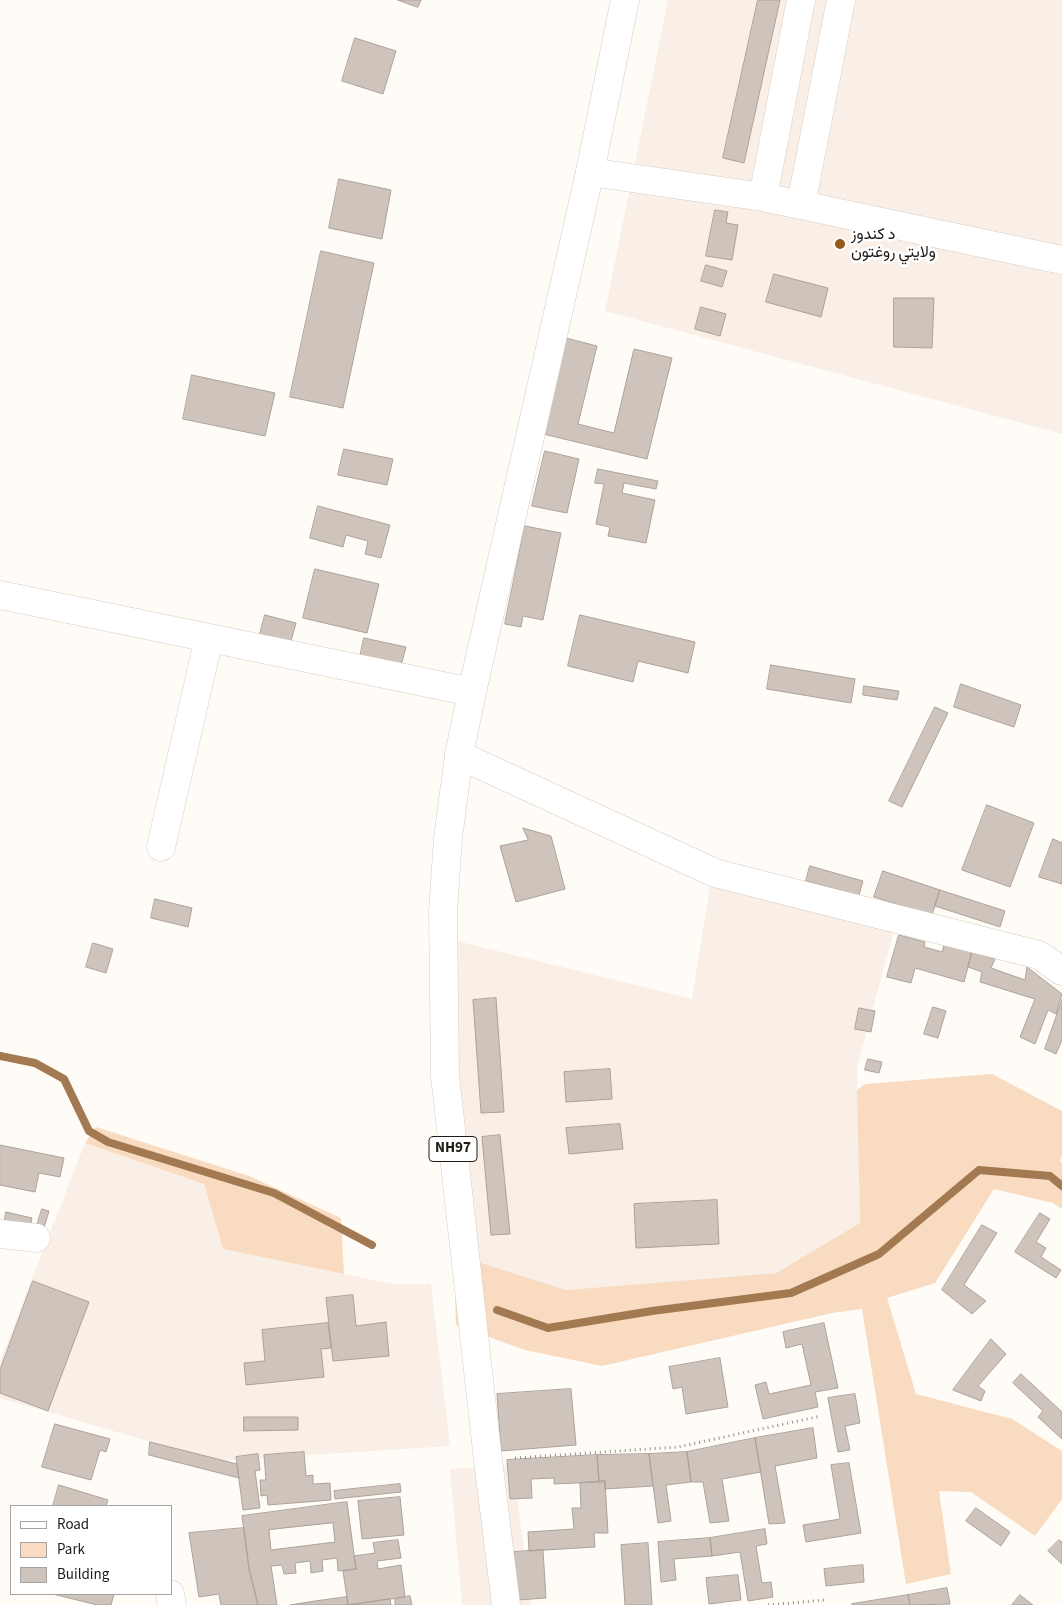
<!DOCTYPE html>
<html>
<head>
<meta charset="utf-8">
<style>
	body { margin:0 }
	#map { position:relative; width:1062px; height:1605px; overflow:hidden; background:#fffbf7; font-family:"Source Sans 3",sans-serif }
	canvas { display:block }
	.legend { position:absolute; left:10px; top:1505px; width:162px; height:90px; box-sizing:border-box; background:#fff; border:1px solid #a5a4a3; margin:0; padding:6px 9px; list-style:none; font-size:15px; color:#1f1c18 }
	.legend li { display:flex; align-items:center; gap:10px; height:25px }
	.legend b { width:25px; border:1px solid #a5a4a3 }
</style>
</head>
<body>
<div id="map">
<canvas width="1062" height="1605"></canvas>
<ul class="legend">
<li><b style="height:6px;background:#fff"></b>Road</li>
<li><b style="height:14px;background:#f8dbc1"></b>Park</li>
<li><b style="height:14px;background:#cec4bb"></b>Building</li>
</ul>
</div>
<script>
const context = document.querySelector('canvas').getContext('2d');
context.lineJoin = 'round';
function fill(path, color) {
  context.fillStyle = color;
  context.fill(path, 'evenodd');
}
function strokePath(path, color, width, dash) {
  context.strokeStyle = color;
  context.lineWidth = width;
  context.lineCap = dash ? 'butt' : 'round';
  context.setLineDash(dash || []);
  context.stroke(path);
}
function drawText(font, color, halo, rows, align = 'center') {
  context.font = font + ' "Source Sans 3",Vazirmatn,sans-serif';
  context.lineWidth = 5;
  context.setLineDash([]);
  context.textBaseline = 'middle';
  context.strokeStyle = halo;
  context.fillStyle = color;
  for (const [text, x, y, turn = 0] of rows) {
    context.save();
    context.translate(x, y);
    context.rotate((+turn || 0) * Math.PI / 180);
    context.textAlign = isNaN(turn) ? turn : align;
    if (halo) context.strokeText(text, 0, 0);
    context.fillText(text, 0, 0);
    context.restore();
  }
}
fill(new Path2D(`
	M668,0H1062V434L605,311Z
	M711,879L895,927L857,1067L860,1223L776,1273L566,1290L469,1259L450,991L457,941L692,999Z
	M85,1143L204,1184L223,1249L392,1284H431L450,1446L216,1461L0,1398V1361Z
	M513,1465L531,1605H462L450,1469Z`), '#f9efe6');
fill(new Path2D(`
	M992,1074L1062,1111V1155L1060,1161L1062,1163V1209L1053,1203L994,1189L935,1283L887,1298L916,1394L1012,1419L1062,1451V1499L1035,1536L971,1492L939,1491L951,1574L906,1584L862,1309L832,1313L602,1366L525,1350L456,1325L454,1259H469L566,1290L776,1273L860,1223L857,1090L865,1084Z
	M96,1127L249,1176L341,1218L344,1274L223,1249L204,1184L85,1143Z`), '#f8dbc1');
strokePath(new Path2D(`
	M0,1056L35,1063L64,1079L89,1131L108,1142L274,1193L372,1245
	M497,1310L548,1328L652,1311L791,1293L879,1254L979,1170L1050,1176L1062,1186`), '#a27951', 8);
const building = new Path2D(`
	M398,0H421L418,7Z
	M758,0H780L744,163L723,158Z
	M355,38L396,51L383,94L342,81Z
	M339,179L391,190L382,239L329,228Z
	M715,210L728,212L726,223L738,225L732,260L706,256Z
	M321,251L374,263L343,408L290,397Z
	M706,265L727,271L722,287L701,281Z
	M774,274L828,288L821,317L766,302Z
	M894,298H934L932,348L894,347Z
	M701,307L726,314L720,336L695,329Z
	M562,337L597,346L578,424L614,433L634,349L672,358L647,459L539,433Z
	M192,375L275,393L265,436L183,419Z
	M344,449L393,459L387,485L338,475Z
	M545,451L579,459L567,513L532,506Z
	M598,469L658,481L656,489L624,483L622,493L655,500L646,543L608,536L610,527L596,524L604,484L595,483Z
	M318,506L390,525L381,558L365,554L368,541L346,535L343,547L310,538Z
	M525,526L561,533L543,620L523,616L521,627L505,624Z
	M315,569L379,584L367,633L303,618Z
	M265,615L296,623L291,641L260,634Z
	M580,615L695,642L688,673L638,661L633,682L568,666Z
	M364,638L406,647L401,666L360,657Z
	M771,665L855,679L851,703L767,689Z
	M961,684L1021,705L1014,727L954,707Z
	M864,686L899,691L897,700L863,695Z
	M935,707L948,713L902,807L889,801Z
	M987,805L1034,823L1010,887L962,870Z
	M523,828L551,836L565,889L516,902L500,846L528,840Z
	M1053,839L1062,843V884L1039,877Z
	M810,866L863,881L859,895L806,881Z
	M883,871L940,890L932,915L874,897Z
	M940,890L1005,911L1000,927L935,906Z
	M155,899L192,908L188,927L151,918Z
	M899,935L925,942L924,947L942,952L944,945L972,952L964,982L915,968L911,983L887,977Z
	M93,943L113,949L106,973L86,967Z
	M972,952L995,959L991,968L1025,980L1027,967L1062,994L1056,1014L1048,1010L1035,1044L1020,1037L1035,999L980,982L982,972L968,967Z
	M496,998L504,1112L481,1113L473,1000Z
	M1062,1000V1040L1056,1054L1045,1049Z
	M933,1007L946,1011L938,1038L924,1034Z
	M859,1008L875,1011L871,1032L855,1029Z
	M868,1059L882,1062L879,1073L865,1070Z
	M610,1069L612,1099L566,1102L564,1072Z
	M620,1124L623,1149L569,1154L566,1128Z
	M500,1135L510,1234L491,1235L482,1137Z
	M0,1145L64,1158L60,1177L39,1173L35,1192L0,1185Z
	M717,1200L719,1244L636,1248L634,1204Z
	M42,1209L49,1211L43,1231L36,1229Z
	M6,1212L32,1218L29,1231L4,1225Z
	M1040,1213L1050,1219L1036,1242L1046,1248L1041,1257L1061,1270L1056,1278L1015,1252Z
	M982,1225L997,1233L964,1285L986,1301L972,1314L942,1290Z
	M33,1281L89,1302L48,1411L0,1393V1370Z
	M353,1295L356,1326L386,1322L389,1356L333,1361L326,1298Z
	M328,1323L331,1348L321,1349L324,1377L246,1385L244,1363L265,1361L262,1330Z
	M824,1323L838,1388L815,1392L818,1407L763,1419L755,1385L766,1382L769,1394L811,1385L802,1344L786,1348L783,1332Z
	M991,1339L1006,1354L978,1386L985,1391L981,1401L953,1390Z
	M720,1358L728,1407L686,1414L682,1387L673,1389L669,1367Z
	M1021,1374L1062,1412V1439L1038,1417L1043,1411L1013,1383Z
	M571,1389L576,1445L501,1451L497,1394Z
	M855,1394L860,1423L845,1426L850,1450L838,1452L828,1398Z
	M244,1417H298V1430L244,1431Z
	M55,1424L110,1439L106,1452L100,1450L91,1480L42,1467Z
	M813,1428L817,1458L775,1466L785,1523L769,1524L755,1438Z
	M755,1438L761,1472L722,1479L729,1521L710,1523L703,1482H691L687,1452Z
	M150,1442L237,1464L239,1478L149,1455Z
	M304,1452L306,1476L313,1475V1484L330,1483L331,1500L268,1505L267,1495L261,1496L260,1480H266L264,1455Z
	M687,1452L691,1482L666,1485L671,1521L658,1523L649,1454Z
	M258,1454L260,1470L255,1471L260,1508L243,1510L236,1457Z
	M649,1454L653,1486L605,1489V1481L599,1482L597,1455Z
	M597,1455L599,1482L554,1484V1478L531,1479L532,1498L510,1499L507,1460Z
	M849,1463L861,1533L806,1542L803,1525L840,1519L831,1465Z
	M605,1481L608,1533H594L595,1547L529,1551L528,1532L574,1529L572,1508H581L580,1483Z
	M400,1484L401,1492L335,1499L334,1491Z
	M59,1485L108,1500L106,1506H53Z
	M400,1497L404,1535L362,1539L358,1501Z
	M347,1502L356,1569L338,1571L337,1558L322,1560L323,1571L311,1573L310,1561L295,1563L296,1573L284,1574L282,1565L271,1566L277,1605H258L249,1569L242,1516ZM333,1523L335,1542L271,1550L269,1530Z
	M976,1508L1010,1532L1001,1546L966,1521Z
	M244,1528L249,1569L258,1605H221L219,1594L199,1597L189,1533Z
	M765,1529L767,1544L756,1546L762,1583L771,1582L773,1597L748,1601L740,1552L712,1556L710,1538Z
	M710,1538L712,1556L674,1559L676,1580L661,1582L658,1542Z
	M398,1540L401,1558L377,1561L378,1569L401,1565L405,1597L348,1605L343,1571L356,1569L354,1556L375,1553L373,1543Z
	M1059,1540L1062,1542V1564L1048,1551Z
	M648,1543L652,1605H625L621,1545Z
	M543,1550L546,1598L517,1600L514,1552Z
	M863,1565L864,1582L826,1586L824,1569Z
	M738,1575L741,1600L709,1604L706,1578Z
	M947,1588L950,1604L910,1605L908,1595Z
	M53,1594H114L111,1605H98Z
	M908,1595L910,1605H853L852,1604Z
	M1020,1595L1033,1605H1012Z
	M410,1596L412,1605H395V1599Z
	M347,1597L348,1605H290L315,1601Z
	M390,1599L391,1605H348Z`);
fill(building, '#cec4bb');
strokePath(building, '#aca29a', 1);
const minor = new Path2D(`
	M590,172L763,197L1062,260
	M763,197L801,0
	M801,205L841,0
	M0,595L472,692
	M459,755L715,873L1039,955L1062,971
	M161,847L209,638
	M0,1234L36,1238
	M170,1594L172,1605`);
const highway = new Path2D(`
	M506,1605L488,1460L445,1076L443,912L448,838L459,755L472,692L590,172L625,0`);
strokePath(minor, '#d8cdc4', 29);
strokePath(highway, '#d8cdc4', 29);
strokePath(new Path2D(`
	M515,1458L678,1447L821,1416
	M768,1605L825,1600`), '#938f8b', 3, [1, 4]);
strokePath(minor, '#fff', 28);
strokePath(highway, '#fff', 28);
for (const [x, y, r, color] of [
	[840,244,6,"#945a17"]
]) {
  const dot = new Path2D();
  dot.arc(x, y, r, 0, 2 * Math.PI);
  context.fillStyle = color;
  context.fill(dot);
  strokePath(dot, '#fff', 2);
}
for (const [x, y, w] of [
	[453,1149,48]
]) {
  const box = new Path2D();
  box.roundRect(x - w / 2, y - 12.5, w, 25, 4);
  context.fillStyle = '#fff';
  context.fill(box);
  strokePath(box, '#1f1c18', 1);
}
drawText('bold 15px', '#1f1c18', null, [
	["NH97",453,1149]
]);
drawText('16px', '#1f1c18', '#fff', [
	["د کندوز",851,235],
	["ولایتي روغتون",851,253]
], 'left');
</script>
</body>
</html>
